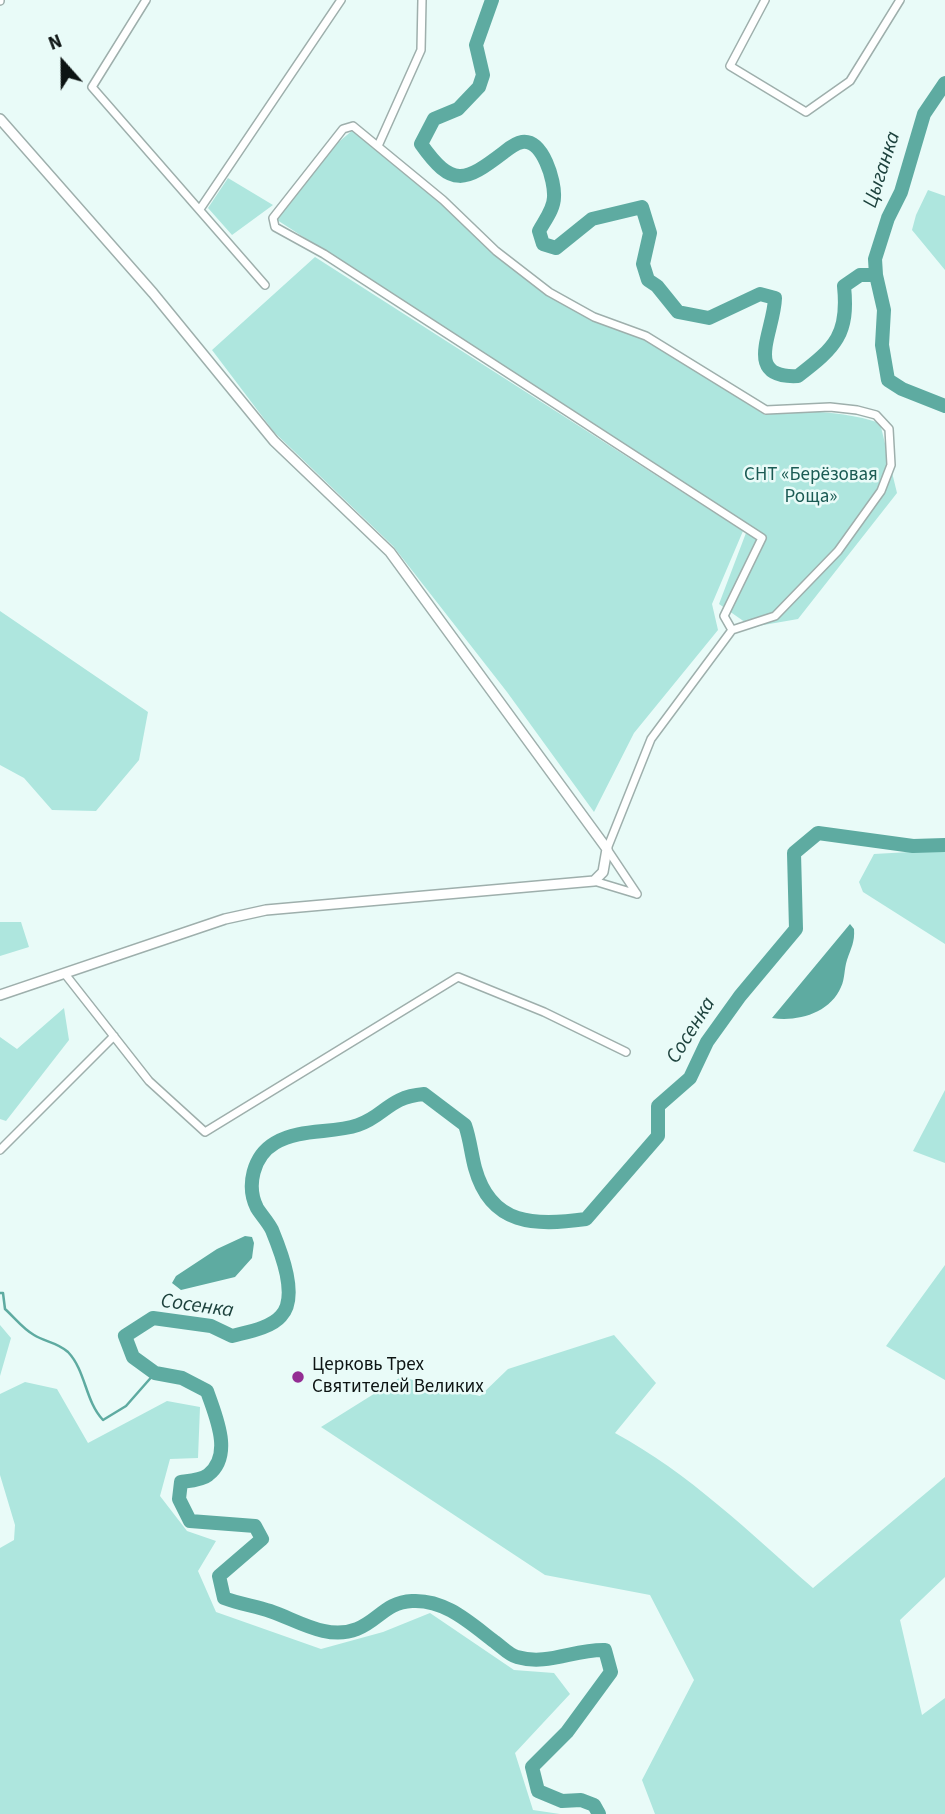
<!DOCTYPE html>
<html>
<head>
<meta charset="utf-8">
<style>
	body { margin:0 }
	#map { position:relative; width:945px; height:1814px; overflow:hidden; background:#e9fbf8; font-family:"Source Sans 3",sans-serif }
	canvas { display:block }
	.north { position:absolute; left:28px; top:28px; width:70px; height:70px; -webkit-text-stroke:5px #e9fbf8; paint-order:stroke; rotate:339deg; font-size:19px; font-weight:700; line-height:28px; text-align:center; color:#0d1413 }
	.north::after { content:''; display:block; margin:auto; width:24px; height:32px; background:#0d1413; clip-path:polygon(50% 0,100% 100%,50% 72%,0 100%) }
</style>
</head>
<body>
<div id="map">
<canvas width="945" height="1814"></canvas>
<div class="north">N</div>
</div>
<script>
const context = document.querySelector('canvas').getContext('2d');
context.lineJoin = 'round';
function fill(path, color) {
  context.fillStyle = color;
  context.fill(path, 'evenodd');
}
function strokePath(path, color, width, dash) {
  context.strokeStyle = color;
  context.lineWidth = width;
  context.lineCap = dash ? 'butt' : 'round';
  context.setLineDash(dash || []);
  context.stroke(path);
}
function drawText(font, color, halo, rows, align = 'center') {
  context.font = font + ' "Source Sans 3",sans-serif';
  context.lineWidth = 5;
  context.setLineDash([]);
  context.textBaseline = 'middle';
  context.strokeStyle = halo;
  context.fillStyle = color;
  for (const [text, x, y, turn = 0] of rows) {
    context.save();
    context.translate(x, y);
    context.rotate((+turn || 0) * Math.PI / 180);
    context.textAlign = isNaN(turn) ? turn : align;
    if (halo) context.strokeText(text, 0, 0);
    context.fillText(text, 0, 0);
    context.restore();
  }
}
fill(new Path2D(`
	M353,130L443,203L494,252L570,306L646,339L765,415C799,408 847,412 880,423L897,493L798,619L752,627L719,604L749,525L274,218L329,150Z
	M228,178L273,205L232,235L208,208Z
	M928,190L945,196V270L912,230L916,215Z
	M315,257L743,531L712,604L718,630L634,733L594,812L507,692L393,546L274,432L212,350Z
	M0,611L148,712L139,760L96,811L52,810L24,778L0,765Z
	M945,850V944L863,892L859,882L874,854Z
	M0,922H21L29,947L0,956Z
	M64,1008L69,1040L6,1121L0,1119V1037L17,1049Z
	M945,1090V1163L913,1151Z
	M945,1265V1380L886,1346Z
	M0,1325L11,1338L0,1376Z
	M614,1335L656,1383L615,1433C689,1473 750,1533 813,1588L945,1477V1577L900,1620L922,1715L945,1698V1814H655L642,1780L694,1680L650,1595L545,1575L321,1427L401,1377L480,1396L508,1369Z
	M25,1382L57,1389L88,1443L167,1401L200,1407L198,1458L170,1459L160,1496L187,1531L216,1541L198,1571L216,1612L321,1649L383,1632L430,1613L514,1670L554,1673L570,1694L515,1753L533,1810L560,1814H0V1548L14,1540L15,1525L0,1475V1394Z`), '#aee6de');
fill(new Path2D(`
	M850,924L854,929C855,942 851,948 847,960C844,969 845,979 841,987C830,1013 798,1022 772,1018Z
	M245,1236L252,1237L254,1243L252,1258L235,1277L181,1290L172,1283L176,1276L217,1249Z`), '#5eaba1');
strokePath(new Path2D(`
	M0,1293H3L5,1309C14,1317 23,1329 34,1335C45,1342 57,1342 68,1352C86,1371 85,1401 103,1420L126,1406L155,1373`), '#5eaba1', 2.5);
strokePath(new Path2D(`
	M492,0L476,45L483,75L479,87L458,109L434,119L421,144C452,188 465,182 503,153C508,149 515,143 522,142C543,139 555,181 554,197C554,209 545,220 539,231L543,244L556,248L592,219L642,207L650,233L643,264L648,280L657,286L678,312L709,318L760,294L775,298C774,332 742,379 798,376C836,347 849,334 844,286L860,275H876L884,310L882,345L888,380L902,389L945,406
	M876,275L875,259L888,218L901,192L924,114L945,83
	M599,1814L594,1805L581,1800L562,1801L538,1791L532,1767L567,1732L611,1672L605,1650C574,1649 548,1666 517,1657C509,1655 502,1647 495,1642C470,1623 445,1599 412,1601C386,1602 378,1621 357,1629C327,1641 297,1620 270,1611C255,1606 240,1604 224,1598L219,1576L262,1539L255,1526L190,1521L179,1499L181,1482C188,1481 202,1480 208,1475C234,1455 215,1415 207,1391L182,1378L155,1373L133,1357L125,1336L153,1318L211,1326L232,1336C247,1332 271,1328 281,1316C299,1297 281,1252 272,1230C268,1222 262,1216 257,1208C246,1186 253,1156 275,1143C300,1128 332,1134 358,1125C385,1116 388,1097 424,1094L465,1125C470,1139 471,1153 475,1168C491,1226 535,1226 586,1219L658,1136V1106L690,1078L707,1042L740,996L796,929L794,853L818,833L913,846L945,845`), '#5eaba1', 14);
const minor = new Path2D(`
	M146,0L92,87L265,285
	M765,0L730,66L806,112L850,81L900,0
	M0,1V0
	M378,146L421,50L422,0
	M200,209L341,0
	M594,881L637,894
	M637,894L607,849L651,739L732,630L724,616L762,538L324,254L275,227L273,218L343,129L353,126L443,200L496,251L549,292L594,317L646,336L766,410L830,407L857,410L876,415L889,429L891,465L881,491L838,551L775,616L732,630
	M65,974L149,1081L205,1132L458,977L544,1012L626,1052
	M0,1150L114,1036`);
const tertiary = new Path2D(`
	M0,119L153,293L274,441L390,552L607,849L603,872L594,881L266,910L225,919L0,995`);
strokePath(minor, '#9eafac', 10);
strokePath(tertiary, '#9eafac', 12);
strokePath(minor, '#fff', 7);
strokePath(tertiary, '#fff', 9);
for (const [x, y, r, color] of [
	[298,1377,7,"#932d93"]
]) {
  const dot = new Path2D();
  dot.arc(x, y, r, 0, 2 * Math.PI);
  context.fillStyle = color;
  context.fill(dot);
  strokePath(dot, '#e9fbf8', 2.5);
}
drawText('19px', '#1b5b54', '#e9fbf8', [
	["СНТ «Берёзовая",811,476],
	["Роща»",811,498]
]);
drawText('19px', '#0d1413', '#e9fbf8', [
	["Церковь Трех",312,1366],
	["Святителей Великих",312,1388]
], 'left');
drawText('italic 21px', '#1d423d', '#e9fbf8', [
	["Цыганка",883,170,-72],
	["Сосенка",692,1031,-58],
	["Сосенка",197,1307,8]
]);
</script>
</body>
</html>
